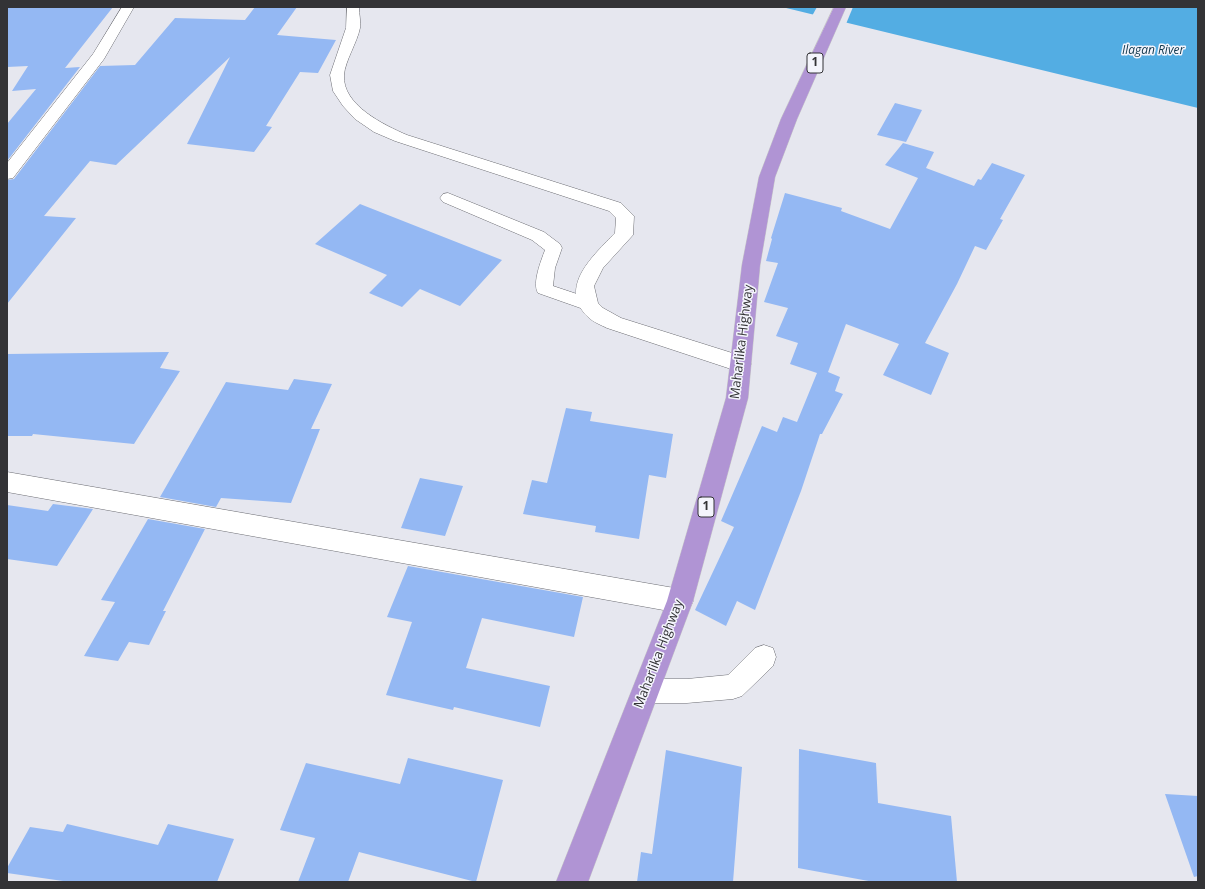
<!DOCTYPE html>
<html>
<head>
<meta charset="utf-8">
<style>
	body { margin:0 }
	#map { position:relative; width:1205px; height:889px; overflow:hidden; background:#e6e7ef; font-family:"Open Sans",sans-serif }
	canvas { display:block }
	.frame { position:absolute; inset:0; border:8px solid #333336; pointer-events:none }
</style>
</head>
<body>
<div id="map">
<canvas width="1205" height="889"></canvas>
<div class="frame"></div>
</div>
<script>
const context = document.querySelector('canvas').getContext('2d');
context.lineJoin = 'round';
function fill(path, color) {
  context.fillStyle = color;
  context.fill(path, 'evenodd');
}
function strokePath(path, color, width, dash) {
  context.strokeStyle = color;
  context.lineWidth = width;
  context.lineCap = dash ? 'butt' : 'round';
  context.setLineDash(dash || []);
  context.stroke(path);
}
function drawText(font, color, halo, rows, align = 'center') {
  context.font = font + ' "Open Sans",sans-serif';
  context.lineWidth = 3;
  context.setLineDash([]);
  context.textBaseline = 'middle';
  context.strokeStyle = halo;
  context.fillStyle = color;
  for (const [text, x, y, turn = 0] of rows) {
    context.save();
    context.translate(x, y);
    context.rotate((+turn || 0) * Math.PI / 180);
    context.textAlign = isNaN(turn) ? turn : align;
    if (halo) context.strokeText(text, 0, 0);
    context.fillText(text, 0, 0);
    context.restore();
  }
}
fill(new Path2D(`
	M782,7H1198V108Z`), '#53ade3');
fill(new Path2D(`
	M817,7H853L846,24L812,16Z`), '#e6e7ef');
fill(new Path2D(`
	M7,7H113L65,68L80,67L7,161V124L36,89L12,91L28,66L7,67Z
	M255,7H297L277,35L336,40L318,73L300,72L266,126L272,127L254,152L187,144L230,57L116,165L90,161L44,216L76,218L7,304V180L14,179L100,66L135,65L175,18L245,20Z
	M895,103L922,110L906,142L877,135Z
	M903,143L934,152L926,168L974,186L978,179L981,180L992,163L1025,175L1000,219L1003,220L986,250L975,246L957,284L925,343L949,353L931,395L883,375L899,344L846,324L828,372L840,377L835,391L843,394L822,434H820L801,491L755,610L737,601L726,626L695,610L734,527L721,521L762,426L777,432L783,417L797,422L817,373L790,364L798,343L776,336L788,308L764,302L778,263L766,261L772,239L771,238L785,193L842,208L841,211L890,229L918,178L885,165Z
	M360,204L502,260L460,306L420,289L402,307L369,293L387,275L315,244Z
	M169,352L160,368L180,371L134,444L33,434L32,436H7V354Z
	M294,379L332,384L311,429H320L291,503L221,498L216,507L160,497L226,382L288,390Z
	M566,408L592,412L590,421L673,434L666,478L649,475L639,539L595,532L596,526L523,514L532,480L547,483Z
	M420,478L463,486L445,536L401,528Z
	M53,504L93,509L57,566L7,559V505L48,511Z
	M148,519L205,529L163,611H166L149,645L129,642L118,661L84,656L115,602L101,600Z
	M408,566L583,597L574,637L482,618L466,668L550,686L540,727L454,707L453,710L386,695L412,622L387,617Z
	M799,749L876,763L878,803L951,816L957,882H874L798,868Z
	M666,750L742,767L733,882H637L641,852L652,854Z
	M408,758L503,780L476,882L359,852L348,882H298L315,838L280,830L306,763L400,784Z
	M1165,794L1198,796V876L1194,877Z
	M67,824L158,845L168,824L234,839L217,882H70L7,873V868L30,827L63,832Z`), '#94b8f3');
const service = new Path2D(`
	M448,193L544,232L560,244L562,248L555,268L553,286L595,300L598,305L595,310L589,311L538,293C532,283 541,261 545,250L532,240L443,202L440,198L443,194Z
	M764,645L773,648L776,657L773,666L742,696L733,699L687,703H646L637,700L634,691L637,682L646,679H687L728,675L755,648Z`);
const minor = new Path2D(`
	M122,7H134L104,59L13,178L7,179V163L93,54Z
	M347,7H359C359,14 361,22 360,28C357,43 345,61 344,75C342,105 384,125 407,135L621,203L634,216L633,235L603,268L594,286L598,303L603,308L621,318L748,358L751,364L748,370L741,372L734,370L607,328C601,325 593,322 588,317C557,287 594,255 615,233L616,218L609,211L395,141L374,132L355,119L343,106L333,91L330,75L346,28Z
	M7,472L680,589L689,592L693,601L689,610L680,613L7,492Z`);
const trunk = new Path2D(`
	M834,7H846L797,119L775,177L760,265L748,398L693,601L588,882H556L667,601L726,398L742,265L759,177L781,119Z`);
strokePath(service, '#6c6d73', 1);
strokePath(minor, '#6c6d73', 1);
strokePath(trunk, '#c6c6c7', 1);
fill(service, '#fff');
fill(minor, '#fff');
fill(trunk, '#b094d4');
drawText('italic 12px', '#0e364c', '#f4f5fc', [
	["Ilagan River",1153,51]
]);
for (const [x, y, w] of [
	[815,63,16],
	[706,507,16]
]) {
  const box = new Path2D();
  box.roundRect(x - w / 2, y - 10, w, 20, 3);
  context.fillStyle = '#f4f5fc';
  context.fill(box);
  strokePath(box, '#333336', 1);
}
drawText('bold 12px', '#333336', null, [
	["1",815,63],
	["1",706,507]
]);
drawText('13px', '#333336', '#f4f5fc', [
	["Maharlika Highway",742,342,-83],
	["Maharlika Highway",659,654,-69]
]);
</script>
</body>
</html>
